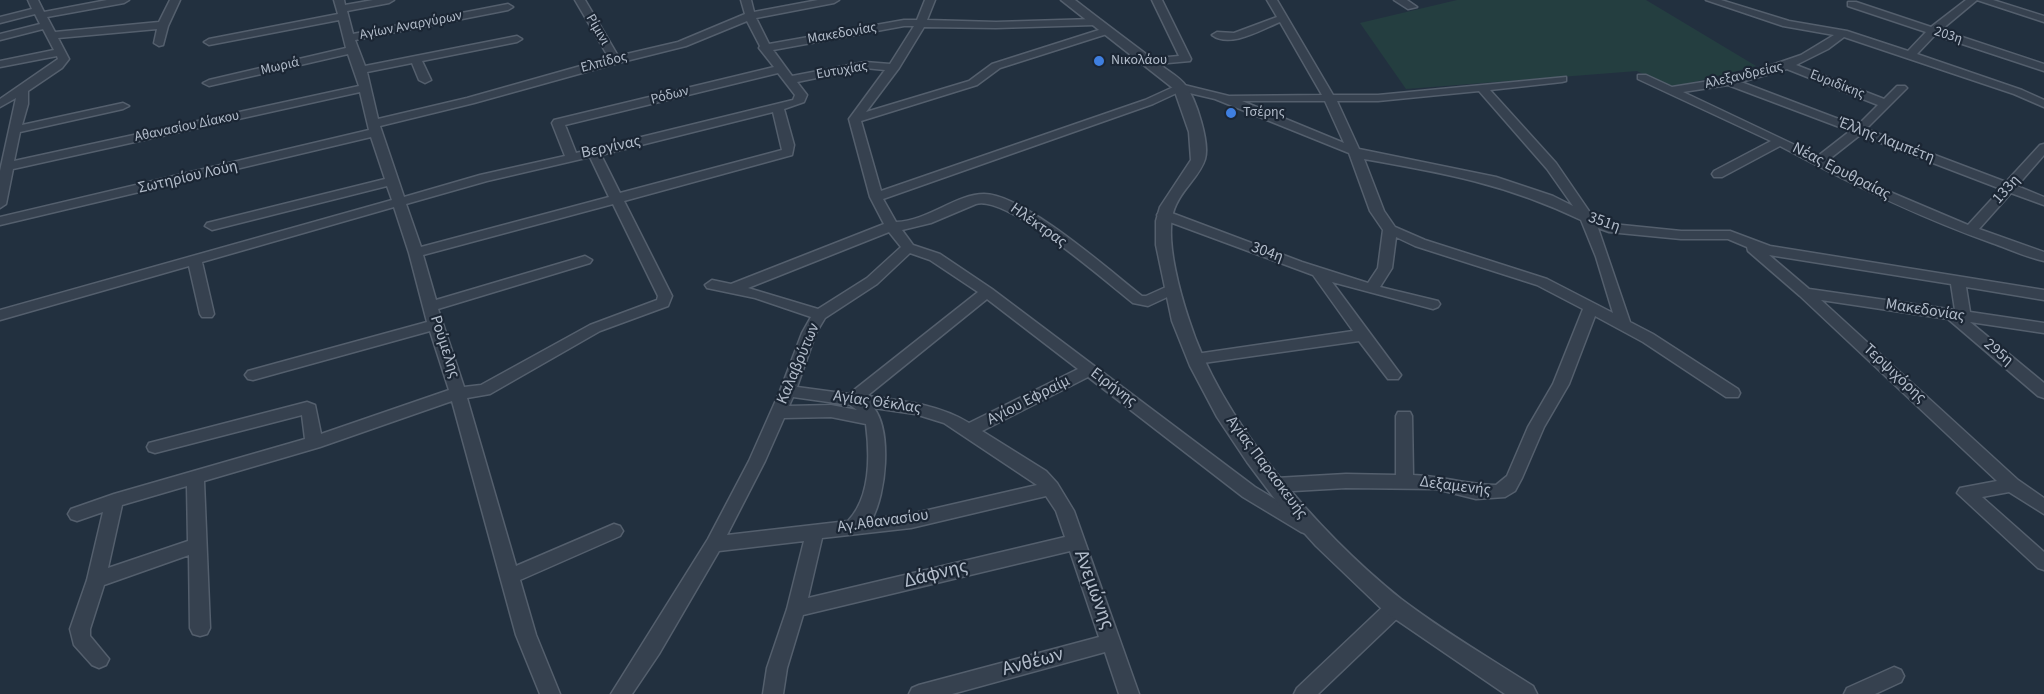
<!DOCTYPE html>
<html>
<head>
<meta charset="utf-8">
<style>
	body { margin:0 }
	canvas { display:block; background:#22303f }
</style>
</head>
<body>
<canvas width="2044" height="694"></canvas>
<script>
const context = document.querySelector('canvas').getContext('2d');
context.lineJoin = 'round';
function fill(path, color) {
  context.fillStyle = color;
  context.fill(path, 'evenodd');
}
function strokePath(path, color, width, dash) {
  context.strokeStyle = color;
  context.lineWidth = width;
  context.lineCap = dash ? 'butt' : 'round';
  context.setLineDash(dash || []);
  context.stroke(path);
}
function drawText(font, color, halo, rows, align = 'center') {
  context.font = font + ' "Source Sans 3",sans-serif';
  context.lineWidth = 4.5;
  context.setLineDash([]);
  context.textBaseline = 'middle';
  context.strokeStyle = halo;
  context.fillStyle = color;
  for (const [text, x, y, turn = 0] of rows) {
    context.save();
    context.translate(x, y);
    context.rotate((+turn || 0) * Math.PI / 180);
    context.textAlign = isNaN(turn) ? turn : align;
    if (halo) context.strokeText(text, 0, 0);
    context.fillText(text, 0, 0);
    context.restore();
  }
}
fill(new Path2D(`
	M1457,0H1646L1756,66L1671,88L1637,71L1406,89L1360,23Z`), '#243e40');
const minor = new Path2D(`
	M28,0H38L44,12L107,0H129L124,3L47,17L55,32L159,22L170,0H180L168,26L163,45L159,46L154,43L157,29L58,38L69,59L62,68L28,91V104L22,125L123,103L129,106L123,109L20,132L14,161L359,86L348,54L209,86L203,83L209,80L346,48L339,20L209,45L204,42L209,39L338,14L334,0H344L345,5L373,0H394L389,3L347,11L353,34L508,4L513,7L508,10L355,40L365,66L517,36L522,39L517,42L422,61L431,80L425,83L419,80L412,63L367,72L378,119L467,98L609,58L575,0H585L618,56L678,42L745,14L741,0H751L754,12L818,0H839L834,3L756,18L769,44L904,20H917L925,0H935L927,20L996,22L1094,19L1099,22L1094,25L996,28L924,27L899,68L866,112L969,81L992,64L1102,29H1110V33L1000,68L977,85L861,121L881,191L1145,100L1180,84L1229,96L1322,95L1280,22C1262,29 1230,49 1212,35L1217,32L1234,33L1277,17L1267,0H1277L1333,95H1378L1566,77V81L1562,82L1490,90L1556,163L1591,214L1612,224L1681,231H1730L1770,246L2044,290V300L1966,287L1970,312L2044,323V333L1970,322L2044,383V398L2038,396L1948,319L1821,300L2018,480L2044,498V514L2009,492L1982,497L2044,552V570L2038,568L1957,493L1960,488L1997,481L1800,296L1748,251L1747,247L1728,239H1681L1609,232L1598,228L1630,322L1653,334L1738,389L1740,393L1738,397H1726L1643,342L1595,316L1569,384L1544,427L1522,478L1515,491L1505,497L1476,499L1436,489L1346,488L1276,492L1270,490L1268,485L1270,480L1276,478L1346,474L1396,475V416L1398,412H1410L1412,416L1413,475C1442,476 1468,485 1496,485L1507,476L1528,427L1553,384L1583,309L1537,285L1415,246L1396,237L1392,268L1380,287L1438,301L1440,304L1438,307L1433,309L1332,282L1398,371L1401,375L1398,379H1388L1359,341L1196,364L1191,363L1188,359L1196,354L1353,331L1313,275L1159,218L1157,215L1159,212H1169L1302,262L1368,283L1378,268L1383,230L1370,211L1349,153L1215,99L1181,91L1153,104L883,199L896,222C928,221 956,194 984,194C1023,194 1109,270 1142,296H1146L1166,287H1176L1178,290L1176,293L1148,306L1133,303C1105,281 1008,195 976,204L931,223L902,230L913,245L940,254L992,289L1255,487L1313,522L1316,527L1313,532L1307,534L1301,532L1243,497L1088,377L982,431L1046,471L1057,483L1074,511L1139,694H1119L1105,652L952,694H909L912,688L919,685L1099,637L1070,551L803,615L787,668L783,694H763L767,668L787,609L804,541L719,551L659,654L632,694H611L708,539L749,461L780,391L802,333L811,317L755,298L707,288L705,285L712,280L731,284L884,224L870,197L849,119L885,70L865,68L797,82L807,95L804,102L784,109L794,145L792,155L624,201L672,296L668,306L600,331L490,394L467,398L516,566L614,524L620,526L623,531L620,536L520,580L536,635L560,694H540L516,635L452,401L320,447L204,481L210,628L207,634L200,636L193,634L190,628L189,555L104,585L90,629V636L109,659L106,665L99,668L92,665L74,645L70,629L87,580L103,512L77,521L71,519L68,514L71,509L114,494L305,439L302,415L155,453L149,451L147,447L149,443L307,402L315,405L321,434L449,390L430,331L253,380L248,379L245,375L248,371L427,322L409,253L394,207L202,262L214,314L212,317H202L200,314L189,266L0,320V310L392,200L387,186L212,230L205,226L207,223L385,179L371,137L0,225V217L369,130L360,92L13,169L6,204L0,208V171L16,98L0,107V99L58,59L57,56L0,67V61L54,50L43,29L0,40V34L40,24L35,14L0,23V17L32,9ZM747,21L760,46L759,48L774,67L554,120L552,123L565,156L480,175L404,197L380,126L474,103L618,63L686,46ZM904,26H914L890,64L865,62L792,76L773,50ZM778,73L795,95L793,100L576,153L565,125ZM1479,91L1547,169L1573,206L1553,196L1496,177L1359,149L1337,101H1378ZM1242,101H1325L1344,143ZM773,112L782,150L620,193L601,155ZM590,157L609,197L421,247L406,204L487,181ZM1364,159C1444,173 1506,184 1581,220L1596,257L1613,313L1547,279L1425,240L1395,227L1384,211ZM613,204L658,296L657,300L590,325L481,385L464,387L438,309L590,263L592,260L585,256L436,300L423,255ZM889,232L901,247L867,278L818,309L748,288ZM910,253L930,260L978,292L849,394L797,387L816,333L825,318L877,284ZM1769,255L1951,284L1955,310L1809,289ZM987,299L1078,369L969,423C938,404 903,401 867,396ZM793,397L850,405L857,410L831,405L789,406ZM874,408L915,414L944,423L1037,485L911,514L872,519C886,494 892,432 874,408ZM831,417L866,424C870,455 871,497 848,521L727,535L765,461L784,418ZM187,486L188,541L108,568L122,505ZM1046,496L1056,511L1065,537L808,598L822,538L911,528Z
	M1152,0H1162L1191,59L1190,61L1146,65L1141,62L1146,59L1179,56Z
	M1394,0H1407L1417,7L1408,9Z
	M1706,0H1721L1789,21L1847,31L1908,51L1926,32L1848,6V2H1856L1931,27L1966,0H1993L2044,16V22L1977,0L1941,30L2044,64V71L1935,35L1917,54L2022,90L2044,100V107L2014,94L1844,37L1828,49L1796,65L1884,99L1897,86H1905L1907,88L1866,129L2006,182L2040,145L2044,144V155L2017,186L2044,197V205L2011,193L1979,229L2044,252V261C2026,257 2009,249 1992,243C1918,217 1849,183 1780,146L1722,177H1714L1712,174L1714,171L1771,141L1638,79V75H1646L1672,87L1740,76L1801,55L1834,35L1783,26ZM1787,69L1878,105L1857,126L1741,82ZM1728,85L1850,131L1818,156L1683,92ZM1860,135L2001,189L1968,225L1864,181L1827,161Z
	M1396,599L1403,601L1405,607L1403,613L1318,694H1294L1297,688L1389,601Z
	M1894,667L1901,670L1904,676L1901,682L1875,694H1844L1847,688Z`);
const tertiary = new Path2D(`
	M1061,0H1075C1102,21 1130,42 1158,63C1166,70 1180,77 1186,86C1196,99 1210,143 1205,159C1199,179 1176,193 1172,218C1167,246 1180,293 1189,320C1221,422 1319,533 1401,599C1443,631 1489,658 1533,686L1537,694H1505L1385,612L1316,546L1280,506L1247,462L1217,417L1190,366L1172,321L1156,245V221L1160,207L1191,160L1189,132L1174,89Z`);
strokePath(minor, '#545f6d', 3);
strokePath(tertiary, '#545f6d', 3);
fill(minor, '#36414f');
fill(tertiary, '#36414f');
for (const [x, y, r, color] of [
	[1099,61,6,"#3f7fe0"],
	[1231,113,6,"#3f7fe0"]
]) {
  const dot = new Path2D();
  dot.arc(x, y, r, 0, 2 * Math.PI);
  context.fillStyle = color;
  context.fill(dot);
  strokePath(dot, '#1b2634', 2);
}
drawText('14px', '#b2bcca', '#1b2634', [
	["Αγίων Αναργύρων",411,26,-11],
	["Ρίμινι",597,30,60],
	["Μακεδονίας",842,34,-10],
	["203η",1948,36,18],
	["Ελπίδος",604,63,-15],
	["Μωριά",280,67,-13],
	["Ευτυχίας",842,71,-10],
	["Αλεξανδρείας",1744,76,-13],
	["Ευριδίκης",1837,85,21],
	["Ρόδων",670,96,-14],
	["Αθανασίου Δίακου",187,127,-12]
]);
drawText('14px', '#b2bcca', '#1b2634', [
	["Νικολάου",1111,61],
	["Τσέρης",1243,113]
], 'left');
drawText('16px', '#b2bcca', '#1b2634', [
	["Έλλης Λαμπέτη",1886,141,21],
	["Βεργίνας",611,148,-12],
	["Νέας Ερυθραίας",1841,172,27],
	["Σωτηρίου Λούη",188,178,-13],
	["133η",2007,190,-48],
	["351η",1604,223,19],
	["Ηλέκτρας",1038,226,35],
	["304η",1267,253,20],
	["Μακεδονίας",1925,311,9],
	["Ρούμελης",444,347,72],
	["295η",1998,353,40],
	["Καλαβρύτων",799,364,-67],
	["Τερψιχόρης",1894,374,43],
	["Ειρήνης",1113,388,37],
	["Αγίου Εφραίμ",1029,401,-27],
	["Αγίας Θέκλας",877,403,8],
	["Αγίας Παρασκευής",1266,468,53],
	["Δεξαμενής",1455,487,7],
	["Αγ.Αθανασίου",883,522,-8]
]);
drawText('20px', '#b2bcca', '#1b2634', [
	["Δάφνης",936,575,-14],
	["Ανεμώνης",1093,590,70],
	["Ανθέων",1033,663,-15]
]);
</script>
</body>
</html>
